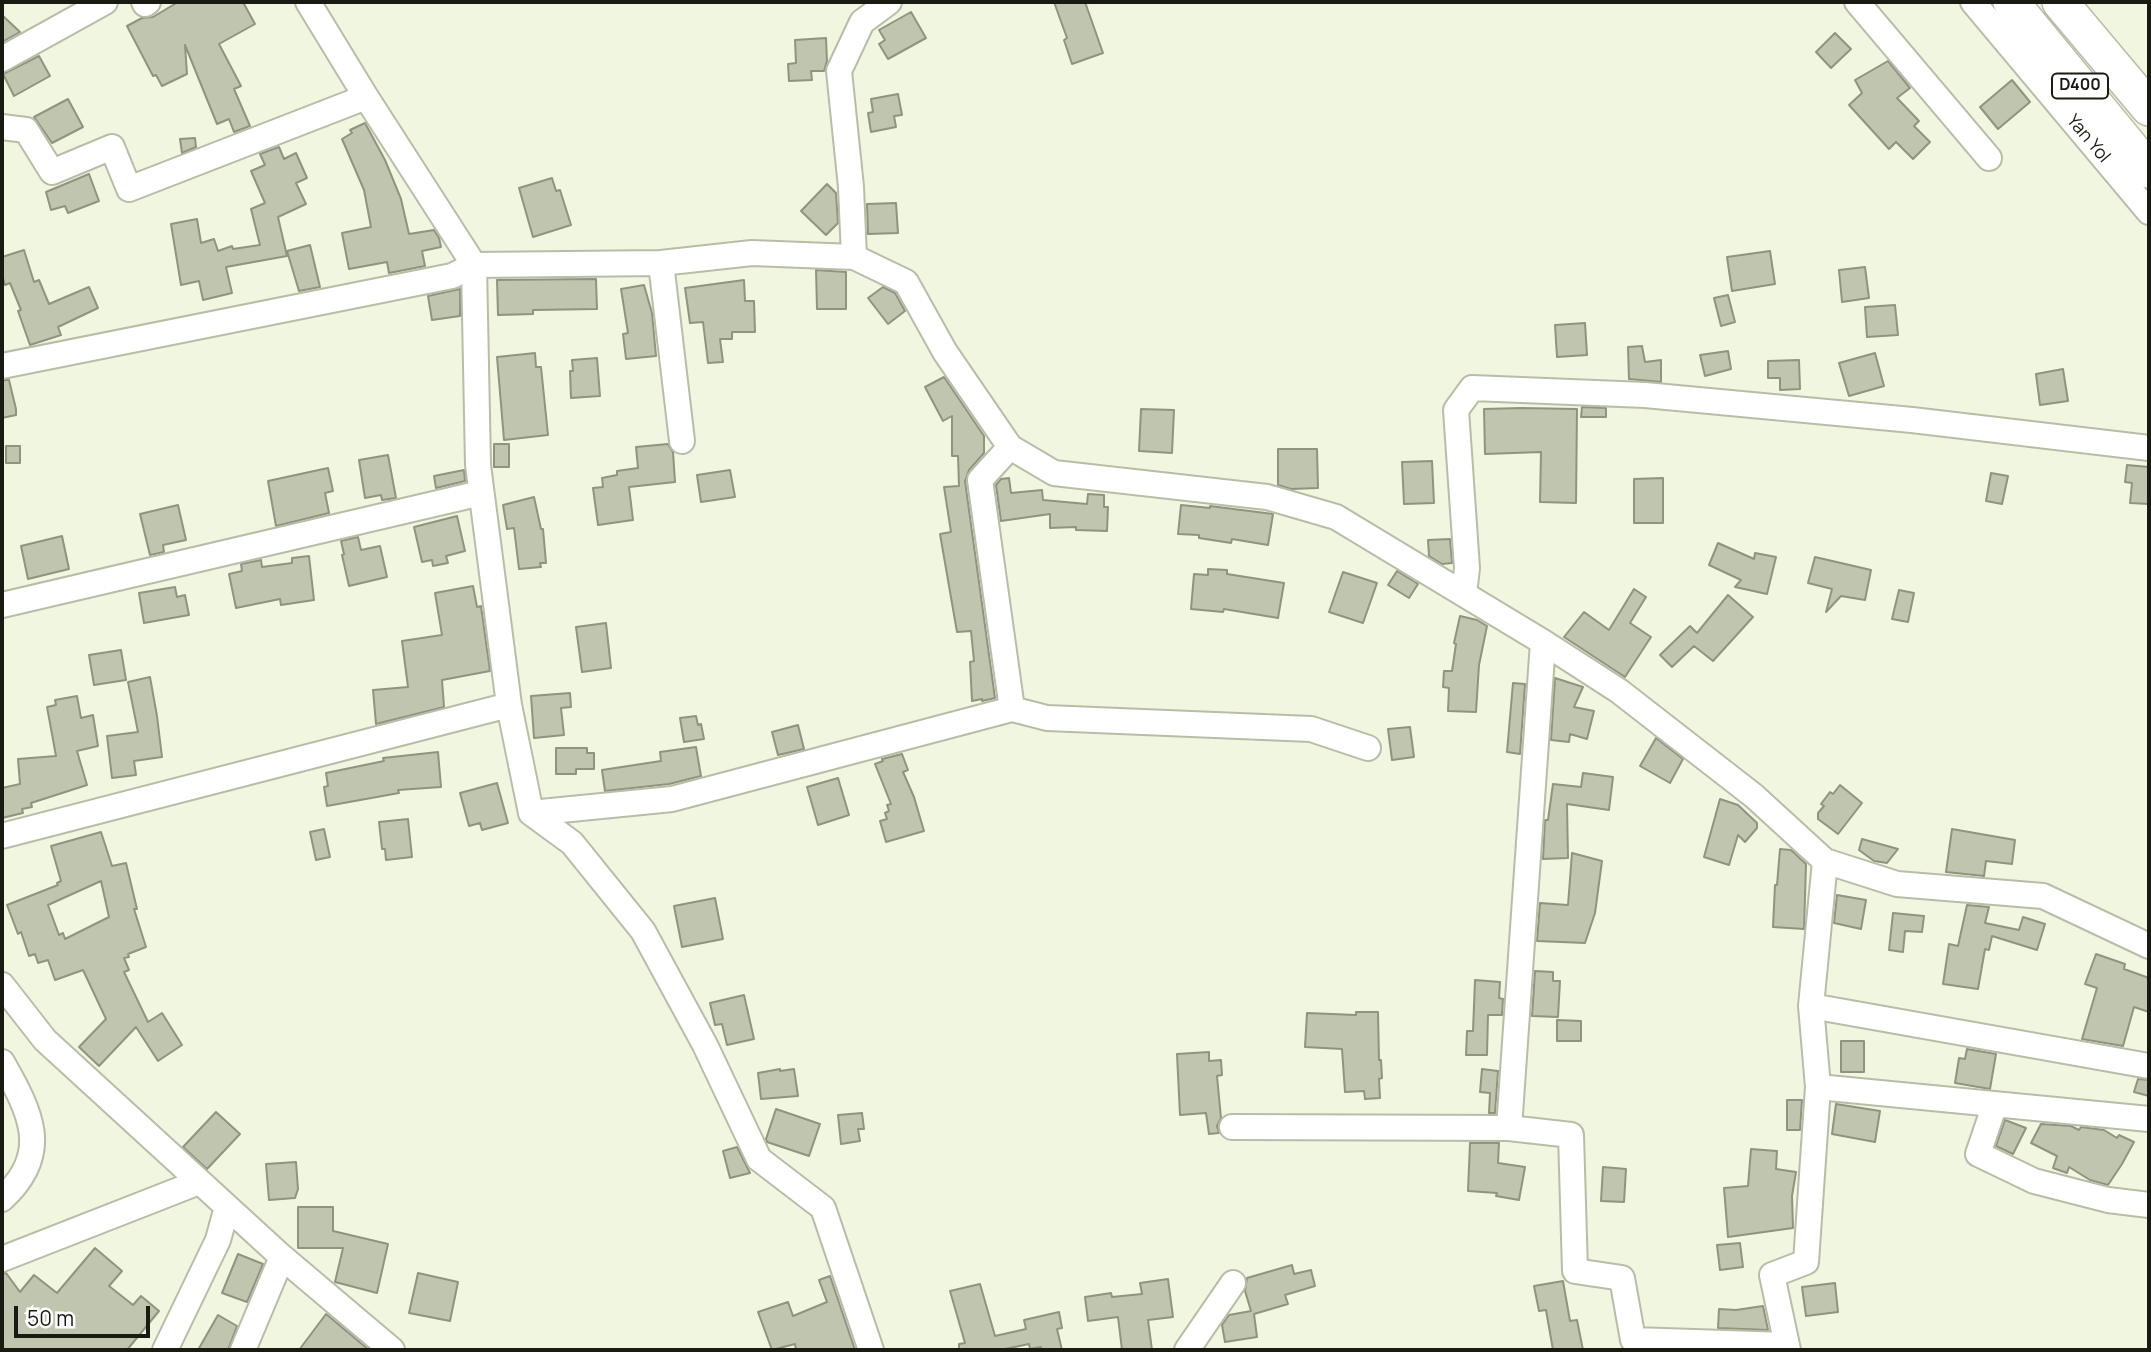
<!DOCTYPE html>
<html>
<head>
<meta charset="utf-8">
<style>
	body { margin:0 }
	#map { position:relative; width:2151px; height:1352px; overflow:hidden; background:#f1f6e0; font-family:Manrope,sans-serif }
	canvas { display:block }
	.frame { position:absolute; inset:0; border:4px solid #191b13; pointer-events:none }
	.scale { position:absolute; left:14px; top:1306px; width:136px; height:32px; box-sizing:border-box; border:4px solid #191b13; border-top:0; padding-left:9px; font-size:21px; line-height:24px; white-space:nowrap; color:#191b13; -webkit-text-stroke:5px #fff; paint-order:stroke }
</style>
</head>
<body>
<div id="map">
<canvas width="2151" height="1352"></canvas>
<div class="frame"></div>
<div class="scale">50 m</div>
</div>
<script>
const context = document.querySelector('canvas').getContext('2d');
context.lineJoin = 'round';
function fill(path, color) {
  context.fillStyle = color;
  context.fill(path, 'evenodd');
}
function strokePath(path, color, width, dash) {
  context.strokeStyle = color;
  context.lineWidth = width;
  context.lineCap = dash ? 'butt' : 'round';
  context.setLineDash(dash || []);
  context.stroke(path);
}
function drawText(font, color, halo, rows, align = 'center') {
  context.font = font + ' Manrope,sans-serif';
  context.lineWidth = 6;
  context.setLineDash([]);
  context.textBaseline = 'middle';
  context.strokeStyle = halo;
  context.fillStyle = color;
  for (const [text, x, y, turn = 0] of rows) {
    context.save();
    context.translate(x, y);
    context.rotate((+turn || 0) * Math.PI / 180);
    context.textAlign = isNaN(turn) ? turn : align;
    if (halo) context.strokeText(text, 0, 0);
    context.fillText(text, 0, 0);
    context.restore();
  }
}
const building = new Path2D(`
	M178,2H243L255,24L219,44L241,86L234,89L250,126L234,132L229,119L217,124L185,45L187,74L162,86L156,75L153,76L127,26L142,18L153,17Z
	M1054,2H1085L1103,53L1072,64L1064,40L1067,38Z
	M911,12L926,38L888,59L879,44L885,40L879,30Z
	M2,15L20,32L2,42Z
	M1835,33L1851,49L1831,68L1816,52Z
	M826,38L827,61L824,71H811L812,80L789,81L788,64L796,63L795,40Z
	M39,56L50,76L14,96L3,74Z
	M1888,61L1910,88L1897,98L1919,121L1914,126L1930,142L1913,159L1896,142L1889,149L1849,105L1862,93L1855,80Z
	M2012,80L2030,102L1998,129L1980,107Z
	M898,94L902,115L894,116L896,127L871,132L868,113L873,112L871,99Z
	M68,99L83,127L52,143L34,117Z
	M365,123L385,160L401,199L409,234L434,230L439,238L441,247L422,251L425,266L389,273L387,262L349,269L342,233L371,227L364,190L342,139L352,133L350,130Z
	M195,138L196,147L182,153L180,139Z
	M279,147L284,159L296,153L307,178L296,183L306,204L278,217L287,256L226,267L232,293L203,300L199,281L181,285L171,224L197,219L201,243L214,239L218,251L232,246L233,249L260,245L251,209L265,203L251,171L265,165L260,154Z
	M89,174L99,201L68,213L65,206L51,210L46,192Z
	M552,178L556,191L560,190L571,225L533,237L519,188Z
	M827,184L836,193L838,223L826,235L801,211Z
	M896,203L898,233L868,234L867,204Z
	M310,245L320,287L299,291L287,251Z
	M24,250L34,282L39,280L49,304L89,287L98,308L58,327L61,335L30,345L18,311L21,310L10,283L5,285L2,275V257Z
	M1770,251L1775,284L1732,291L1727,257Z
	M1865,267L1869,298L1842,302L1839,270Z
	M816,270L846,272V309H817Z
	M596,279L597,309L533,310V314L498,315L497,280Z
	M744,280L745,301H754L755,332H732V339H720L723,362L708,363L703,322L690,323L685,288Z
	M644,285L652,313L656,356L626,359L623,334L628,333L621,289Z
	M883,287L895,293L905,311L888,324L868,298Z
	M460,289V316L432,320L428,296Z
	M1728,295L1735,322L1721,326L1714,298Z
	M1895,305L1898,335L1867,337L1865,307Z
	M1585,323L1587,355L1557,357L1555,325Z
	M1642,346L1645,362L1661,360V382L1629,379L1628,347Z
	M1728,351L1731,369L1705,376L1700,355Z
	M535,353L536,367H541L548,435L504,440L497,357Z
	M1875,353L1884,386L1849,396L1839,363Z
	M597,358L600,396L571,398L570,371H573L572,360Z
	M1799,360L1800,389L1780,390V378H1768V361Z
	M2063,369L2068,401L2040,405L2036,374Z
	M944,377L984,436V453L969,470L965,481L995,698L982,701V699L972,701L970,662L974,661L971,631L957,632L940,534L951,532L944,487L959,486L958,456H952V416L943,421L925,387Z
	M2,380H9L16,409V415L2,418Z
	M1582,407L1606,408V417H1581Z
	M1521,408L1577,409L1576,503L1540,502L1541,452L1485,454L1484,409Z
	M1141,409L1174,410L1172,453L1139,451Z
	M494,444H509V467H494Z
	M668,444L673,452L675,482L629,487L633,520L598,525L593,488L603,487L602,478L617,475V471L638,468L636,447Z
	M6,446H20V463H6Z
	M1278,449H1317L1318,488L1291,489L1278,485Z
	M388,455L396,498L382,500L381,495L365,498L359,460Z
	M1432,461L1434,503L1404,504L1402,462Z
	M2127,465L2149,467V504L2130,503L2132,483L2125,482Z
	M328,468L333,491L325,493L329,513L276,526L268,481Z
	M464,470L465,481L436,488L434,476Z
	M730,470L735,497L701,502L697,475Z
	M1991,473L2008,476L2002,504L1986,501Z
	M1009,478L1011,493L1042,490L1043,500L1087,504L1088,494L1104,495V507H1108L1107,531L1076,530V527L1050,528V514L1001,521L996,485L1001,479Z
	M1663,478V523H1634V479Z
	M534,497L541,529H543L546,563H540L541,567L519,569L514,528L507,529L503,505Z
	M178,505L186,540L163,545L164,552L150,555L140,514Z
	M1181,505L1210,508V506L1273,514L1268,545L1232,539L1231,543L1199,538V535L1178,534Z
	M457,516L465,551L446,556L448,563L433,566L432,560L422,562L414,527Z
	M62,536L69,569L28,579L21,546Z
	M358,537L361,550L380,546L387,577L349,586L342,555L344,554L341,541Z
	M1450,539L1452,563L1442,564L1429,556L1428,540Z
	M1718,543L1754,559L1755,553L1776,557L1767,594L1735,587L1741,580L1709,565Z
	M309,556L314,600L281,605L280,599L236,608L229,574L242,571L241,564L261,560L262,567L292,563V558Z
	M1815,557L1871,570L1865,600L1841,596L1826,612L1832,589L1808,583Z
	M1208,569L1227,570V574L1284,583L1278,618L1224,609L1223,612L1191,609L1194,574L1208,575Z
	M1397,571L1418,584L1409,598L1388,585Z
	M1343,572L1377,583L1363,623L1329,612Z
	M473,586L477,607L481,606L490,671L442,680L444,707L376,724L373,690L408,687L402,641L442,635L435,593Z
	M175,587L177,597L185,595L189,615L144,623L139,593Z
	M1634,589L1646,597L1630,623L1651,637L1625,677L1564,637L1584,612L1609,630Z
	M1899,590L1914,593L1908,622L1892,619Z
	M1728,595L1753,617L1713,661L1694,646L1672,667L1660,655L1690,626L1697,633Z
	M1460,616L1477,620L1487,626L1479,665L1476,712L1448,711L1449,688L1443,687L1444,671H1452L1456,644L1454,643Z
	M606,623L611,668L582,672L576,627Z
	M121,650L126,680L94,685L89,655Z
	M150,677L157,716L162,757L134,761L136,775L112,778L107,736L138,732L128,682Z
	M1555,678L1583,687L1574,707L1594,711L1587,739L1570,734L1569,742L1551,740Z
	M1513,683L1525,684L1520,754L1507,752Z
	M570,693L571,707L561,708L564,735L534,738L531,696Z
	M77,696L81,718L93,715L98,746L77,751L87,785L31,803L32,807L22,809L23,813L2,818V788L20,784L18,759L56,756L47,707L56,705L55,700Z
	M696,716L698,725L701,724L704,739L684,742L680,718Z
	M798,725L804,749L778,755L772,732Z
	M1410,727L1414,757L1392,760L1388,729Z
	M1656,738L1683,759L1670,783L1640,766Z
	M696,747L701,776L669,784L605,791L602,770L661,761L660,752Z
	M556,748H587V753H594V769H576V774H556Z
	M438,752L441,787L398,790L399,793L327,806L324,787L328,786L326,773L384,761L383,758Z
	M902,754L908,770L903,772L914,797L924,831L886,842L880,821L887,819L885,813L889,811L887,805L891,804L875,764L883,761L882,759Z
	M1583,773L1613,777L1609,810L1567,804L1568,858L1543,859L1545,820H1548L1553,784L1581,787Z
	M838,778L849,815L818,825L807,787Z
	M497,783L508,823L482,830L480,823L469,826L460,793Z
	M1840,785L1862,803L1838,834L1818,819V813L1824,806L1821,804L1830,792L1833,794Z
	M1720,799L1738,805L1757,823V828L1745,842L1738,835L1729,865L1704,857Z
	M408,819L412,857L386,860L385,849H382L379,822Z
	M324,829L330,857L316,860L310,832Z
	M1952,829L2015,840L2012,864L1986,861L1984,876L1946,872Z
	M101,832L112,866L126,863L137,909H134L146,947L128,954L129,957L124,958L129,970L124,972L148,1022L162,1013L182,1045L158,1061L136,1027L99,1066L79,1047L106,1019L83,970L55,980L48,960L38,963L35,954L29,956L21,932L18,934L7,905L58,885L57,883L61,881L51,846ZM101,881L109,917L65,939L63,933L59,935L48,905Z
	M1862,839L1898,849L1887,863L1874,861L1859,850Z
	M1780,849L1791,850L1806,864L1804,929L1773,927L1775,885H1777Z
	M1572,853L1602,861L1595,913L1585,943L1537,941L1540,903L1568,905Z
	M1837,895L1866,900L1861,929L1834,923Z
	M715,898L723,939L682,947L674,906Z
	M1967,905L1989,907L1985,923L2019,930L2023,917L2045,924L2037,950L1992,936L1989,950L1985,949L1978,989L1943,984L1949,944L1958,946Z
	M1893,913L1924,916L1922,932L1905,931L1903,952L1889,950Z
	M2096,954L2125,964L2124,969L2149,978V1012L2134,1007L2123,1046L2082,1039L2097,988L2085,984Z
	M1535,971L1553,972V981H1560L1558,1017L1532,1016Z
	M1475,980L1500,982L1499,998L1503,999L1502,1015H1488L1487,1055H1466L1467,1031H1473Z
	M744,995L754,1039L727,1045L722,1024L715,1025L710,1003Z
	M1356,1012H1378L1379,1060H1381L1382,1078L1379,1079L1380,1098L1365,1099L1364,1091L1345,1092L1342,1049L1305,1047L1307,1013L1356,1015Z
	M1557,1020L1581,1021V1041H1557Z
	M1841,1041H1864V1072H1841Z
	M1967,1049L1996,1054L1990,1089L1955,1083L1959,1058L1965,1059Z
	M1209,1052V1061L1221,1060L1222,1075L1217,1076L1221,1118L1217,1126L1219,1133L1209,1134L1206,1113L1180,1115L1177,1054Z
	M780,1069V1071L794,1069L798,1096L761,1099L758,1073Z
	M1482,1069L1498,1071L1495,1113H1489L1490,1093L1480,1092Z
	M2138,1079L2149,1080V1096L2134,1092Z
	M1787,1100H1802L1800,1130H1787Z
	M1836,1104L1880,1111L1875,1142L1832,1134Z
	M776,1109L820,1124L809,1156L767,1142L766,1139Z
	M216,1112L240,1134L207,1169L183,1147Z
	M862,1113L864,1129H858L860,1141L841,1144L838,1115Z
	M2005,1120L2026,1128L2013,1154L1996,1146Z
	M2041,1124L2071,1126L2079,1130L2081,1127L2104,1130L2117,1138L2119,1135L2134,1142L2122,1164L2108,1185L2090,1180L2069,1167L2067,1173L2053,1168L2057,1156L2031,1143Z
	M1470,1143H1499L1498,1163L1525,1167L1519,1200L1496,1196L1497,1193L1468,1191Z
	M737,1147L750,1173L730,1178L723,1151Z
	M1751,1149L1777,1151L1776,1169L1796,1172L1792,1196L1793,1228L1728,1237L1724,1188L1748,1186Z
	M296,1162L298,1189L295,1198L269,1200L266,1164Z
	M1603,1167L1626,1169L1624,1202L1601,1201Z
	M298,1207H333V1231L388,1244L377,1293L335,1282L343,1248H298Z
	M1740,1243L1743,1267L1720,1270L1717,1245Z
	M95,1248L122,1271L109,1286L133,1305L141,1296L159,1311L127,1350H2V1274L6,1273L20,1292L34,1275L57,1293Z
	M238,1254L263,1264L247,1302L222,1293Z
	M1292,1265L1294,1274L1311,1270L1315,1286L1285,1295L1288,1304L1254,1314L1257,1337L1225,1342L1222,1325L1229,1315L1251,1311L1245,1291L1247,1278Z
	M418,1273L458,1282L450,1321L409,1313Z
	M830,1276L855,1350H796L795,1344L772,1350L758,1312L788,1302L793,1316L827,1302L819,1280Z
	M1168,1279L1173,1317L1148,1320L1152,1350H1122L1118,1317L1088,1321L1085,1297L1111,1293L1112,1297L1142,1294L1140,1283Z
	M1563,1281L1570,1321L1577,1320L1583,1350H1553L1546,1310L1539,1311L1534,1286Z
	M1835,1283L1838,1312L1806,1316L1802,1287Z
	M980,1284L995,1336L1026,1329L1024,1320L1059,1312L1062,1328L1057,1329L1062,1350H1042L1041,1347L1030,1349L1029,1344L1000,1350H959V1344L965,1343L950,1291Z
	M1763,1306L1768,1330L1718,1328L1719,1309L1736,1310Z
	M326,1314L369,1350H299Z
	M218,1315L237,1326L228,1350H198Z`);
fill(building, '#c0c5af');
strokePath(building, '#8f947f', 2);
const minor = new Path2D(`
	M144,2L145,4L148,2
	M308,2L366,97L474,265L661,263L752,253L854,257L906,282L945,352L1010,447L1054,473L1267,497L1336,517L1543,642L1619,691L1754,796L1825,861L1897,884L2043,896L2149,946
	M1857,2L1989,158
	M1973,2L2149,212
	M2,59L105,2
	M2,127L26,130L52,172L112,147L129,189L366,97
	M854,257L851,187L839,71L862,22L889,2
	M661,263L682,441
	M2,366L452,276L474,265L478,465L509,705L531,813L572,843L643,931L705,1045L759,1159L823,1208L871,1350
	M1464,594L1467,568L1456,410L1472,388L1645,395L1912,420L2149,448
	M2,605L481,493
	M1543,642L1509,1128L1571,1135L1575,1271L1622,1278L1633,1340L1787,1345
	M1012,709L1047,718L1311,729L1368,748
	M531,813L672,799L1012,709L980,480L1010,447
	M2,836L509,705
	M2,985L45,1040L282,1257L392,1350
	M1811,1006L2149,1066
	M2,1062C31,1113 52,1153 2,1199
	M1818,1087L2149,1119
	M1995,1104L1978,1154L2034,1181L2108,1200L2149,1205
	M1232,1127L1509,1128
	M2,1259L199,1182
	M165,1350L218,1240L227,1207
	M243,1350L282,1257
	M1187,1350L1233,1283
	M1788,1350L1772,1275L1806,1262L1818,1087L1811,1006L1825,861`);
const highway = new Path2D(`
	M2011,2L2149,170
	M2060,2L2149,108`);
strokePath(minor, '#b8bda7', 28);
strokePath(highway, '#b8bda7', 38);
strokePath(minor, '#fff', 24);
strokePath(highway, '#fff', 35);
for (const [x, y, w] of [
	[2080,86,56]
]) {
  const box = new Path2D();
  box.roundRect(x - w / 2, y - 12.5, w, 25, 5);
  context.fillStyle = '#fff';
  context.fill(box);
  strokePath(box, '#191b13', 2);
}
drawText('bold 16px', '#191b13', null, [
	["D400",2080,86]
]);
drawText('18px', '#191b13', '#fff', [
	["Yan Yol",2088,139,50]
]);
</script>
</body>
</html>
